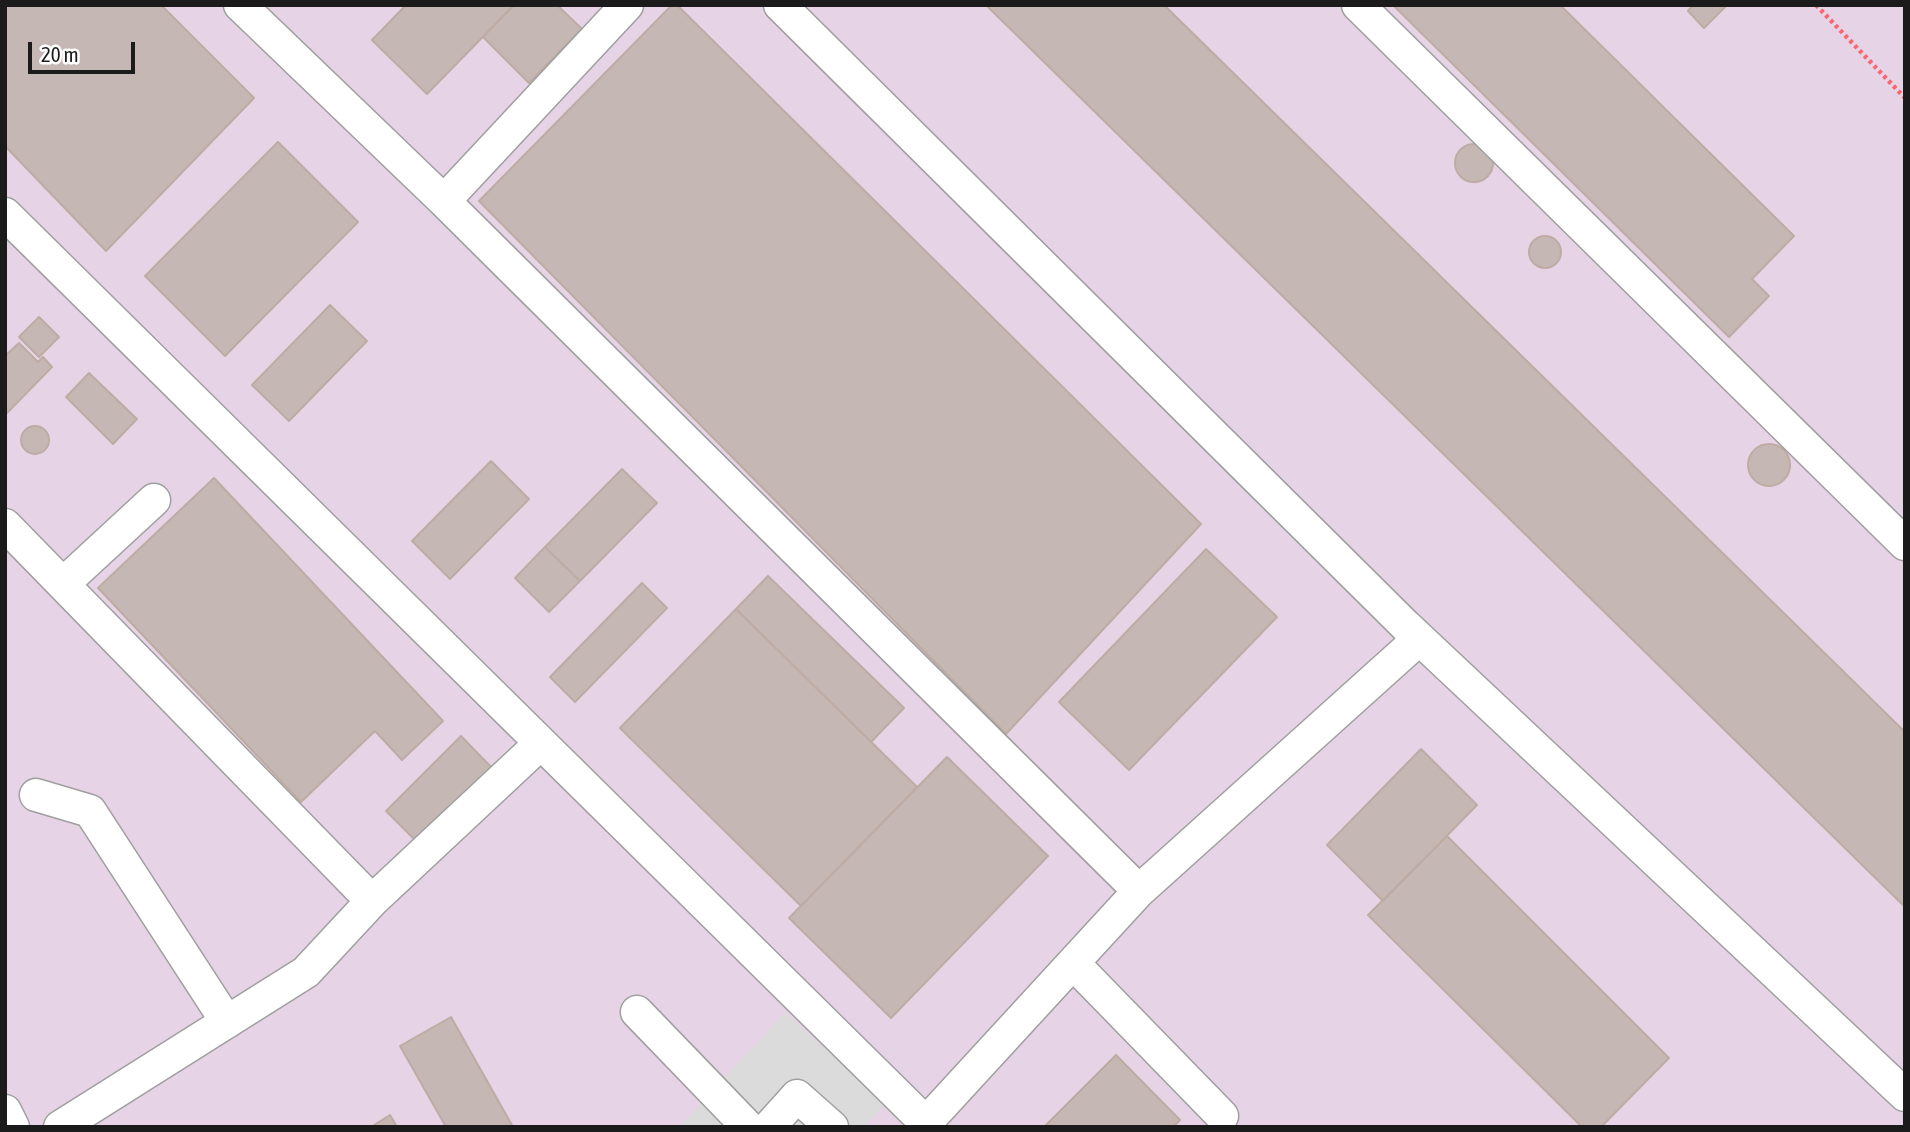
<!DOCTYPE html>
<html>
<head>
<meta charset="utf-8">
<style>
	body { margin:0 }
	#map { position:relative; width:1910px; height:1132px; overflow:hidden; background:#ede7e1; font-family:"Asap Condensed",sans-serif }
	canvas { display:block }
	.frame { position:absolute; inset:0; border:7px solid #1b1b1b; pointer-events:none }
	.scale { position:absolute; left:28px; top:42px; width:107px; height:32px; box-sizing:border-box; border:4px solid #1b1b1b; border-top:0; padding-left:9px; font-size:21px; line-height:24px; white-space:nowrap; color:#1b1b1b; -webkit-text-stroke:5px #fff; paint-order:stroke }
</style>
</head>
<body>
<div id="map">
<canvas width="1910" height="1132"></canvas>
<div class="frame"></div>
<div class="scale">20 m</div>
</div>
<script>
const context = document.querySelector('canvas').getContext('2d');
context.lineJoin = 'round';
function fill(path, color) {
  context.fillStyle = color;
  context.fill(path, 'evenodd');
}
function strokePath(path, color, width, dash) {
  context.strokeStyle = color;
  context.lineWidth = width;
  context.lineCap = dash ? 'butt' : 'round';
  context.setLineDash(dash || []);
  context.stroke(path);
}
fill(new Path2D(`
	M5,5H1905V1127H5Z`), '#e6d3e6');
fill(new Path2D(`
	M785,1012L885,1104L864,1127H680Z`), '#dbdbdb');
const building = new Path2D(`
	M5,5H161L254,98L106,251L5,146Z
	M406,5H514L427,94L372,40Z
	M514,5H557L582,29L529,83L483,37Z
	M672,5H677L1201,524L1006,734L479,201Z
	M986,5H1164L1905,732V907Z
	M1393,5H1560L1794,236L1752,279L1769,296L1729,337Z
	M1693,5H1727L1704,28L1688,11Z
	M278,142L358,222L225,356L145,276Z
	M1455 163a19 19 0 1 1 38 0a19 19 0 1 1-38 0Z
	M1529 252a16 16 0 1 1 32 0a16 16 0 1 1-32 0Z
	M330,305L367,341L289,421L252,385Z
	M39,317L59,337L39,357L19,337Z
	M19,343L38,362L43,357L52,367L5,415V356Z
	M89,373L137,419L113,444L66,397Z
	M21 440a14 14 0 1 1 28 0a14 14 0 1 1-28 0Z
	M1748 465a21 21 0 1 1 42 0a21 21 0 1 1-42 0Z
	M491,461L529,499L450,579L412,541Z
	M622,469L657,503L580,581L545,547Z
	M214,478L443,721L402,760L375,731L301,802L98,588Z
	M545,547L580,581L549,612L515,578Z
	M1206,549L1277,617L1129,770L1059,702Z
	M768,576L904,708L871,742L736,609Z
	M642,583L667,608L575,702L550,677Z
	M736,609L917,787L801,906L620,728Z
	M461,736L494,770L419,844L386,811Z
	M1421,749L1477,805L1383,901L1327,845Z
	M947,757L1048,856L891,1018L789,918Z
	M1447,836L1669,1058L1601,1127H1582L1368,915Z
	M451,1017L513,1127H446L400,1046Z
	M1116,1055L1180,1120L1173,1127H1044Z
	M390,1115L397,1127H371Z`);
fill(building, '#c5b8b4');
strokePath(building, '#beaba3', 2);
const street = new Path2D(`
	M240,5L444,201
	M627,5L444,201L1139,891
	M780,5L1419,639L1139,891L922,1127
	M1358,5L1905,544
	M5,214L926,1123
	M5,525L372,901L541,743
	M63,584L154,500
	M1406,626L1905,1095
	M36,795L90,811L227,1022
	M1073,963L1222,1116
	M637,1012L748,1127
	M5,1111L13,1127
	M60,1127L306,972L372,901
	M769,1127L797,1096L832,1127`);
strokePath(street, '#9f9f9f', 35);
strokePath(new Path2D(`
	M1816,5L1905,98`), '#f9666f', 4.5, [3.5, 3.5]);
strokePath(street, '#fff', 32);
</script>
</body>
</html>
